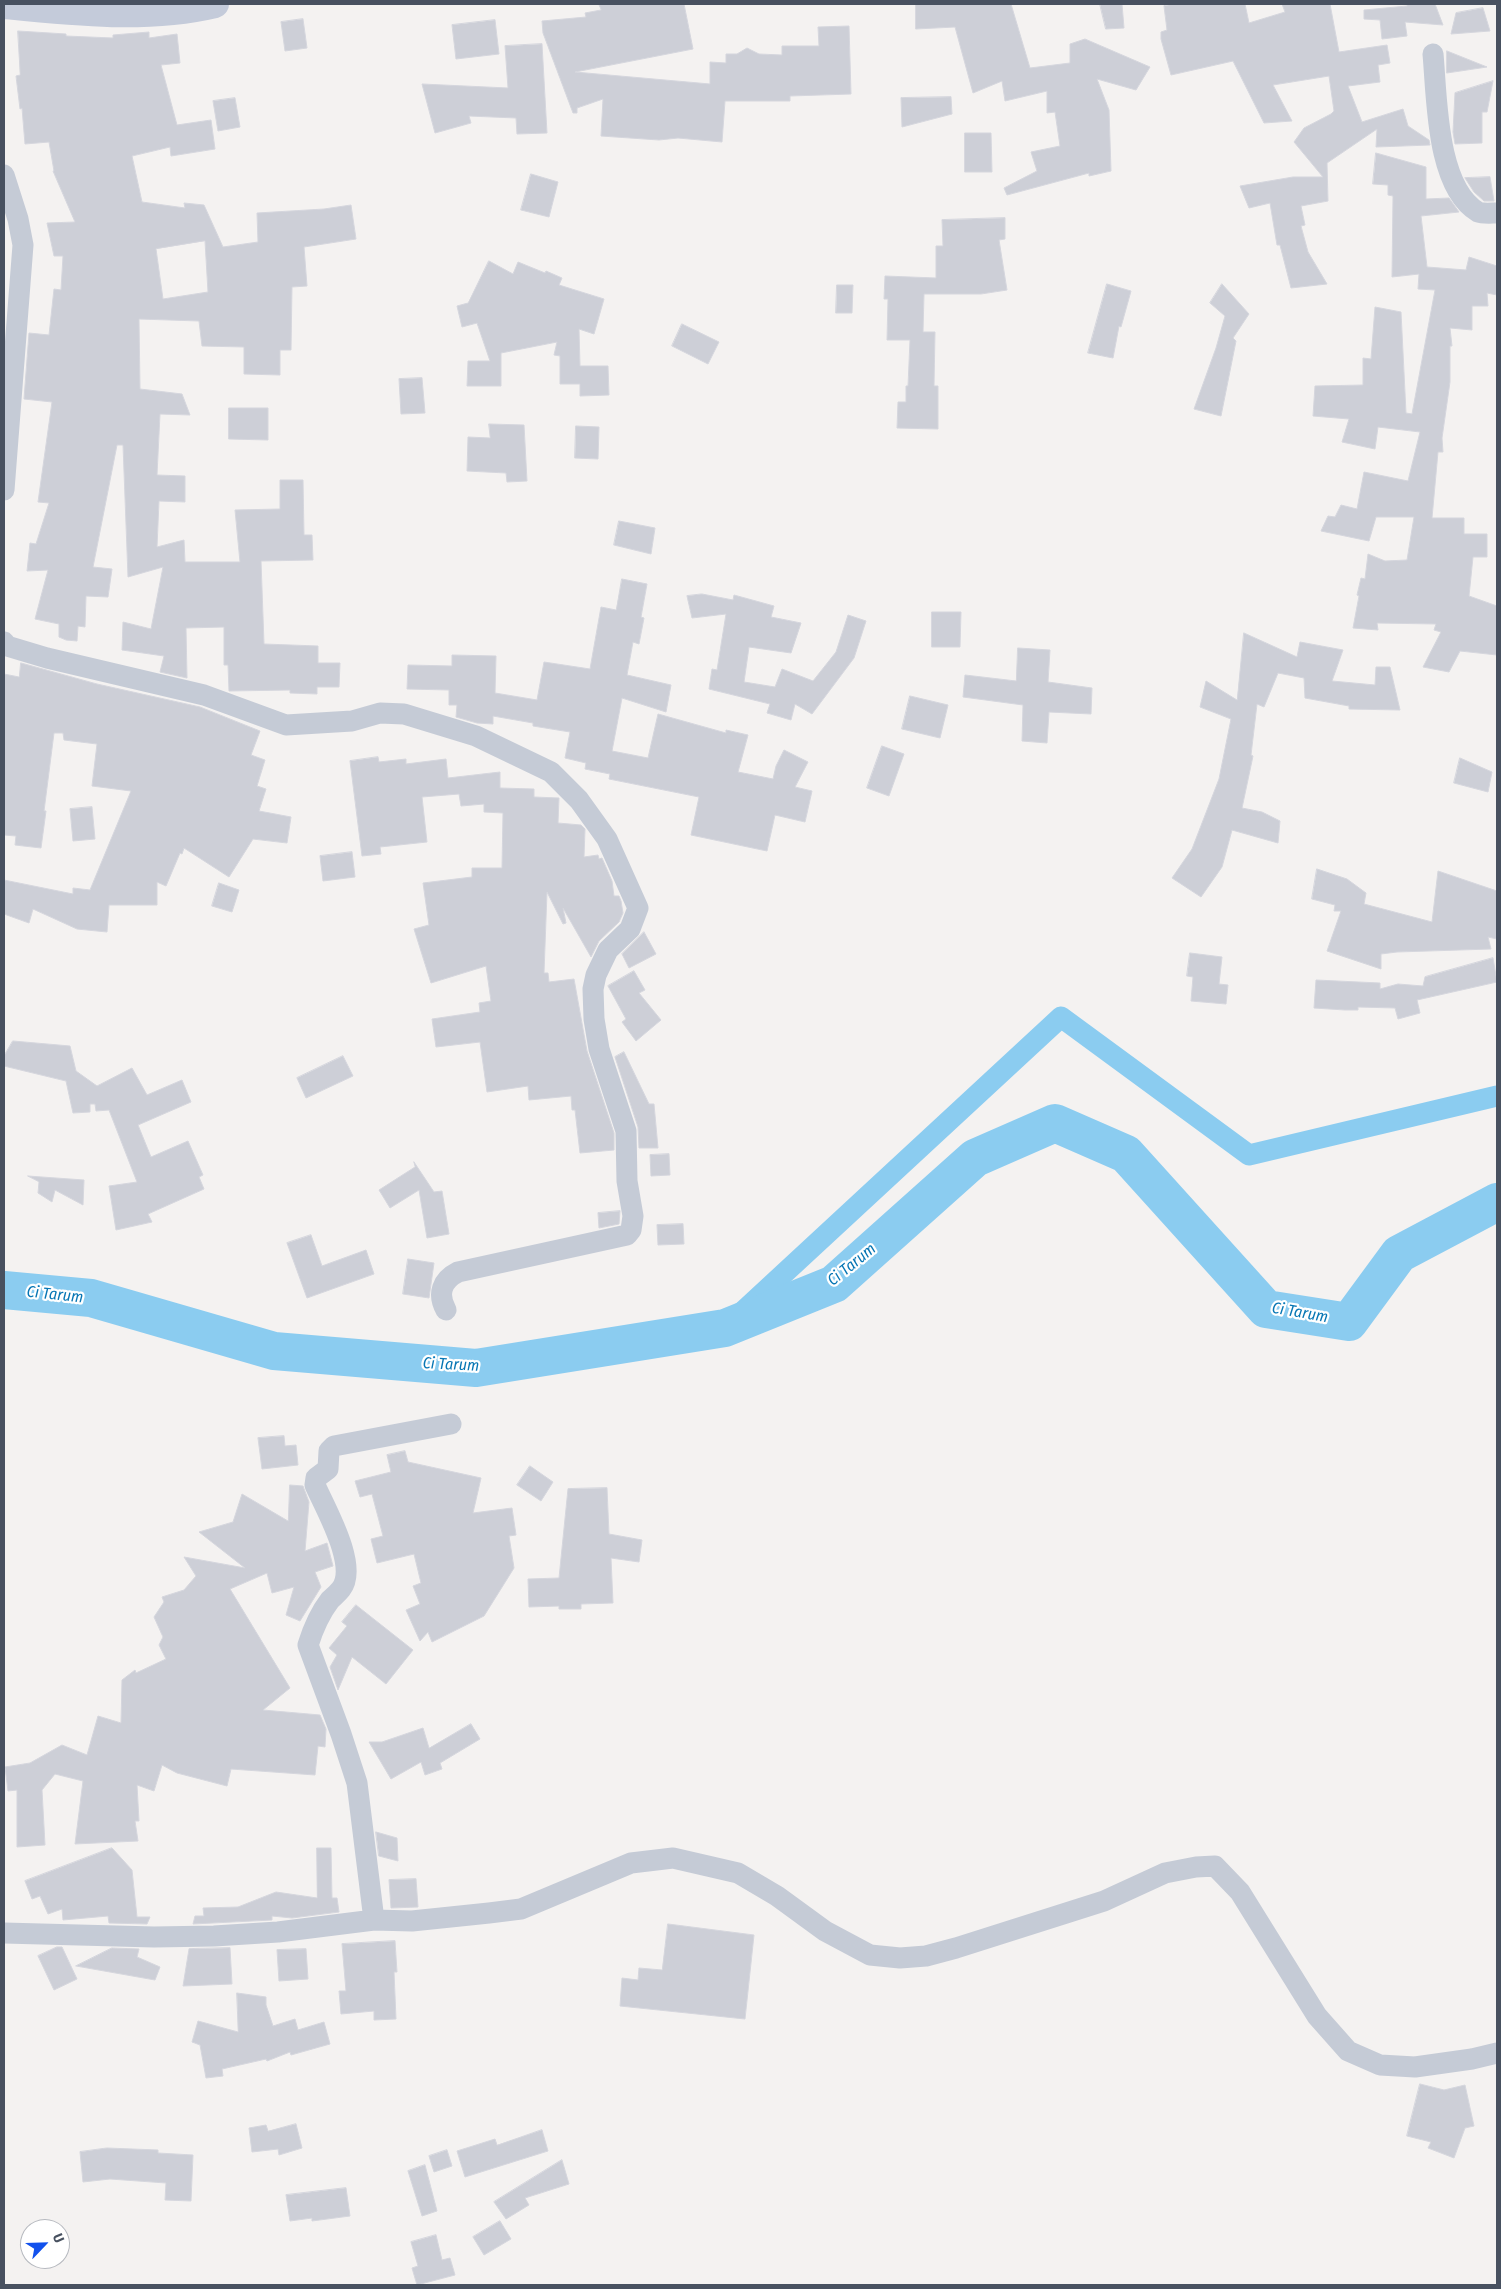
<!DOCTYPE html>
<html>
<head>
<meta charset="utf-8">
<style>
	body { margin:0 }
	#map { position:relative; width:1501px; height:2289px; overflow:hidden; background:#f4f2f1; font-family:"Fira Sans Condensed",sans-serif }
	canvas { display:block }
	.frame { position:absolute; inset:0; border:5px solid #485160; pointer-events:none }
	.north { position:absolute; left:20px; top:2219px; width:50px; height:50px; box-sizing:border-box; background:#fff; border:1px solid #b6b9bf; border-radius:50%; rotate:66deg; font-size:14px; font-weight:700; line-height:20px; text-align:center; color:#485160 }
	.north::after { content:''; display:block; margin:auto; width:18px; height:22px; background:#1251ed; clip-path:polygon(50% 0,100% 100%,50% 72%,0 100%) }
</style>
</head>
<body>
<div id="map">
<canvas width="1501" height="2289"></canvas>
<div class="frame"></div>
<div class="north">U</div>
</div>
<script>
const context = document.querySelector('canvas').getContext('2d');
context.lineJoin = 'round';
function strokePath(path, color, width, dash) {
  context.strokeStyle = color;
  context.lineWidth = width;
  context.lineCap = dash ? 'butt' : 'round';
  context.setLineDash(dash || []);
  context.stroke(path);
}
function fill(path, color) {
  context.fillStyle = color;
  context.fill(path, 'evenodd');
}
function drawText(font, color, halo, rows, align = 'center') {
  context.font = font + ' "Fira Sans Condensed",sans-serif';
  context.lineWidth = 4.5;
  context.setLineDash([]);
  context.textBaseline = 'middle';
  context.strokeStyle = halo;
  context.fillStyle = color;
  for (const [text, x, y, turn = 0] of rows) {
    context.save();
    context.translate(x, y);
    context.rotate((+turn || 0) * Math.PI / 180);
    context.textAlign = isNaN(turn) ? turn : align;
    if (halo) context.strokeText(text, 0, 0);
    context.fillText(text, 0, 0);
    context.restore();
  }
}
strokePath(new Path2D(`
	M725,1328L1061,1017L1249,1155L1497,1096`), '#8bccf0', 21);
strokePath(new Path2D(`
	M4,1290L91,1298L274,1351L476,1368L725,1328L834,1284L975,1158L1055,1123L1126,1154L1266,1309L1349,1322L1399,1254L1497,1202`), '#8bccf0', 38);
const building = new Path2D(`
	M599,4H684L693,49L575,72L710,84V62L726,63V54H737L747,48L759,54L782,55V46H819L818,27L849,26L851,94L790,96V101H725L722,142L678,138L659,140L601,136L603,99L577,108V113H573L543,33L542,21L586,17L585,13L601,10Z
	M916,4H1011L1030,68L1070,63V44L1085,39L1150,67L1136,90L1097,79L1109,110L1111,171L1089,176V173L1007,195L1004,188L1037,171L1031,152L1060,146L1055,112L1047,113V91L1005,101L1002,81L973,93L955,27L916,29Z
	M1100,4H1122L1124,28L1106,29Z
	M1173,4H1245L1249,23L1285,12L1282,4H1330L1339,52L1387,45L1390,63L1378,65L1380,82L1348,86L1362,122L1403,109L1408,126L1429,140L1430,145L1376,147L1377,129L1327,163L1328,201L1301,206L1305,225L1301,226L1308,252L1327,284L1291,288L1280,245H1277L1270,203L1249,208L1240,186L1293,177H1323L1294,142L1304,128L1331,114L1334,111L1329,76L1273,85L1292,121L1264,123L1233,61L1171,75L1161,39V32L1167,30L1164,6Z
	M1407,4H1435L1443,25L1405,22L1407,36L1382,39L1380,20L1364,19V10L1407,6Z
	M1483,8L1490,31L1451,34L1456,13Z
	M303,19L307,48L285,51L281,22Z
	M495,20L499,54L456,59L452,25Z
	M18,31L66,34V36L113,38V35L149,32V38L177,34L180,63L161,65L177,125L211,120L215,149L171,156L170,147L132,156L142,202L185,208L184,203L204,205L223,247L258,242L257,213L324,209L351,205L356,239L304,247L307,286L292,287L291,350H280V375L244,374V347L202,346L199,321L139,319L140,389L182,394L190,415L160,414L157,475L185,476V502L159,501L157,547L184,540L185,562H240L235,510L280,509V480H303L304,535H312L313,560L261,561L264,644L318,646V663H340L339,687H317V694L290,693V690L229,691L228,665H224V627L186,628L187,678L160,672L164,656L122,650L123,622L151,629L163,567L128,577L123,445H117L93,567L112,569L108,597L86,596L85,627L78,626L77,641L66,640L59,637V624L35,619L48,570L27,571L30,543L36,544L49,503L38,502L52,402L24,399L29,333L49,335L54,289L61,290L63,256H54L47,223L75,222L53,171H54L49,142L25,144L22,108L20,109L16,76L20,75ZM205,241L208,292L163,299L156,249Z
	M542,44L547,133L517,134L516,118L469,116L471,123L435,133L422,84L508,88L505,46Z
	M1447,51L1487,67L1447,73Z
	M1493,81L1487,112H1482V143L1455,144L1453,132L1455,93Z
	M951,97L952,114L902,127L901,98Z
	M235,98L240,127L218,131L213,101Z
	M965,133H991L992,172H965Z
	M1376,153L1426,167V199L1449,198L1459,212L1421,216L1427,267L1466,270L1469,257L1497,266V295L1487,293L1488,306H1472V330L1450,328L1452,346H1450V382L1442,438L1443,452H1438L1432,518H1464V534H1487V557H1473L1469,596L1497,606V655L1460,651L1449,672L1423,667L1441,632L1434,630L1436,624L1377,623L1378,630L1353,628L1359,596L1357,595L1361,578L1365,579L1368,554L1385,561L1407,560L1414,517H1376L1369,541L1321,531L1328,516L1335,517L1341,505L1357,509L1364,472L1408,481L1420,432L1378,427L1375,449L1342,442L1349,419L1313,416L1315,386L1363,385V358L1371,359L1375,307L1401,312L1406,413L1412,414L1435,290L1418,289L1419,274L1392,277L1393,196L1388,195V185L1373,184Z
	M531,174L558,182L549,217L521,210Z
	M1490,177L1494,201H1484L1474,192L1465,178Z
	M1005,218V239L999,240L1007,290L981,294H924L923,332H935L934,386H938V429L897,428L898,402H906V386H908L910,340H887L888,299H884L885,276L936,278V246H943L942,220Z
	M489,261L513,274L518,262L545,273L546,271L562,278L559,285L604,299L594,334L579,329L580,366H608L609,395L580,396V384H560V356L554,355L557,342L501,353V386H467L468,361H490L477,323L462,327L457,306L468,303Z
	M1107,284L1131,291L1121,327L1119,326L1113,358L1088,353Z
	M1222,284L1249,314L1233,338L1236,341L1221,416L1194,409L1216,348L1225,316L1210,303Z
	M837,285H853L852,313H836Z
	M682,324L719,342L708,364L672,346Z
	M422,378L425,413L401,414L399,379Z
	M229,408H268V440L229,439Z
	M489,424L524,425L527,481L507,482L506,473L467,471L468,437L490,438Z
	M576,426L599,427L598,459L575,458Z
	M619,521L655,528L651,554L614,545Z
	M622,579L647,584L641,617L644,618L639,644L633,642L627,675L671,685L666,712L622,698L612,751L648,758L658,714L726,733V730L748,735L738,772L773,779L776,766L784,750L808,762L795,787L812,791L805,822L775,815L767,851L691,835L699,797L609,779L610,774L585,769L586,763L565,758L570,732L533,726V723L493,716V724L477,723L456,717L457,705H449V690L407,689L408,665L452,666V655L496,656L495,693L537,700L544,662L590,669L601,607L616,610Z
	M702,594L733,600L734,595L774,606L771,617L801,623L791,653L749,647L744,682L775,687L782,669L813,681L836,652L848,615L866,621L854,658L812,714L795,704L791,720L767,713L770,704L709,689L712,669L717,670L726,614L692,618L687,596Z
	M932,612H961L960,647H932Z
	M1244,633L1297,657L1300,642L1343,650L1332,681L1375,685L1376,667H1390L1400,710L1349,709V706L1305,698L1304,678L1278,673L1264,707L1257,704L1251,755L1253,756L1242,808L1262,812L1280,821L1278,843L1232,830L1222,867L1201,897L1172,878L1192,849L1219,779L1231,719L1200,707L1206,681L1237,700Z
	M1018,648L1050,650L1048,682L1092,688L1091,714L1049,712L1047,743L1022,741L1023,705L963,697L965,675L1016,681Z
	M21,663L97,684L200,707L260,731L251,755L265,760L257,786L266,789L259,811L291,817L287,843L253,839L229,877L184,848L182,854L180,853L166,886L157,882V905H109L107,932L77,929L33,909L29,923L4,914V880L73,894V888L90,890L131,791L92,786L97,744L64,740L63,733H54L44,811H46L41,848L15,845L16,836L4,835V674L19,677Z
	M910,696L948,705L940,738L902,729Z
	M882,746L904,754L889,796L867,788Z
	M378,757L379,762L406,759V764L446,759L448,778L500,772V788L534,789V797L559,798L558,823L581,825L585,829L584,857L598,855L599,859L602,858L612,881L614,896H619L621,901L623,913L619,922L599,941L591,957L563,908L566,923L563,924L547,892L544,973H548L549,982L574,979L587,1051L614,1133V1150L580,1153L575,1110H572L571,1096L529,1100L528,1086L487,1092L480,1042L436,1047L432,1019L480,1012L479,1003L491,1001L486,966L431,983L414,929L429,925L423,883L472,877V868H502L503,813L484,812V804L461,806L459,794L422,797L427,842L380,847L381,854L362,856L350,761Z
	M1460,758L1492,772L1488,792L1454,783Z
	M92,807L95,839L73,841L70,809Z
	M352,852L355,877L323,881L320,856Z
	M1317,869L1347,879L1366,893L1364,904L1432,922L1438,871L1497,891V939L1488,937L1491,949L1397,952L1381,954V969L1327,951L1341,911H1334L1335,905L1312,899Z
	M219,883L239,890L232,912L212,906Z
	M644,932L656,954L629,968L622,954Z
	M1190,953L1222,957L1219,984L1228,985L1226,1004L1191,1001L1193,977L1187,976Z
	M1493,958L1497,982L1417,1000L1420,1013L1398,1019L1395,1008L1358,1007V1010H1345L1314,1008L1316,980L1380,983V989L1398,984L1423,986L1425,977Z
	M634,971L645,990L639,993L661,1020L636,1041L622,1022L626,1019L608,986Z
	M13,1041L70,1046L76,1071L97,1086L132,1068L147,1095L182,1080L191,1102L138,1125L151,1157L188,1141L203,1175L199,1177L204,1189L148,1214L152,1222L116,1230L109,1186L137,1182L109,1110L96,1111L95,1104H90V1112L73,1113L66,1081L4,1066V1056Z
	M624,1052L649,1104H654L658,1148H639L638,1127L615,1057Z
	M343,1056L353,1076L306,1098L297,1078Z
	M669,1154L670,1175L651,1176L650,1155Z
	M414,1162L434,1192L442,1191L449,1234L427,1238L419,1190L390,1208L379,1190L415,1167Z
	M28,1176L84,1180L83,1205L55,1190L52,1202L38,1193L39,1182Z
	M620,1211L619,1224L599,1228L598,1213Z
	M683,1224L684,1244L658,1245L657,1225Z
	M311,1235L322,1266L366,1250L374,1274L307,1298L287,1243Z
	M408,1259L434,1263L429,1298L403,1294Z
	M284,1436L285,1446L296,1445L298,1465L262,1469L258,1438Z
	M405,1451L408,1462L481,1478L473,1513L512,1508L516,1535L509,1536L514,1568L484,1616L432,1642L428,1632L420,1641L406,1610L420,1604L413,1586L421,1583L414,1554L377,1563L371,1539L383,1536L372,1494L360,1497L355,1481L391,1472L387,1455Z
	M530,1466L553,1482L541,1501L517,1485Z
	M290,1485L303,1486L309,1502L305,1551L327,1543L333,1566L315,1572L321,1587L300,1621L286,1615L294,1587L272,1593L267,1573L230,1589L290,1688L263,1710L320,1715L326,1729L325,1747L318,1746L315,1775L231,1769L227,1786L177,1773L162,1765L154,1791L137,1785L139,1821H135L138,1841L75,1844L83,1781L55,1774L42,1790L45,1845L17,1847V1790L8,1791L5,1767L30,1763L62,1745L87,1755L98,1716L121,1723L122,1680L135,1670L136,1673L166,1659L159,1645L163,1637L154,1617L164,1602L162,1597L184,1590L196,1576L184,1557L245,1568L199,1532L233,1522L242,1494L288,1521Z
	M607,1488L609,1534L642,1540L639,1562L611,1558L613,1603L581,1604V1609H559V1606L529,1607L528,1579L559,1578L568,1489Z
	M356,1605L413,1650L386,1684L352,1657L338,1690L330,1667L337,1655L329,1648L347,1626L342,1622Z
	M471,1724L480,1739L440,1763L442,1769L425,1775L421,1762L391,1779L369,1742H382L423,1728L429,1748Z
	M376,1832L397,1838L398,1861L379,1856Z
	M112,1848L132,1870L137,1917H150L147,1924L109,1923L108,1916L63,1920L62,1909L48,1914L40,1896L32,1899L25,1881Z
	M317,1848H331L332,1898H337L339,1912L292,1918L272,1916V1920L193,1924L195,1916H204L203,1908L238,1907L276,1892L317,1898Z
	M416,1879L418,1907L391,1908L389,1880Z
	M668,1924L754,1935L745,2019L620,2006L622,1978L638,1980L639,1968L662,1970Z
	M395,1941L397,1972H394L396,2019L374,2020V2011L341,2014L339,1991H346L342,1944Z
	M57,1947H62L77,1979L54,1990L38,1956Z
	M112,1948L139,1949L137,1957L160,1967L155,1980L76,1966Z
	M230,1948L232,1984L183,1986L189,1949Z
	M306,1949L308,1979L279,1981L277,1950Z
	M237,1993L266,1997V2005L273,2026L295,2019L298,2030L324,2022L330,2044L291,2055L290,2052L267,2061L266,2059L222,2069L223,2076L206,2078L200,2045L192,2042L198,2021L238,2032Z
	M1420,2084L1444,2090L1465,2085L1474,2126L1465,2128L1454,2158L1428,2148L1431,2142L1407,2136Z
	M296,2124L302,2148L279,2155L278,2149L252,2152L249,2128L266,2125L268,2131Z
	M542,2130L548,2151L465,2177L457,2151L495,2139L497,2145Z
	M107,2148L158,2150V2153L193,2155L191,2201L165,2200L166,2183L110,2179L83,2182L80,2152Z
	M447,2150L452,2166L434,2172L429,2156Z
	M562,2160L569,2184L525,2198L529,2205L506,2219L494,2202Z
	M425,2165L437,2211L422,2216L408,2171Z
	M346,2188L350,2216L312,2221V2218L290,2221L286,2195Z
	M500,2221L511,2239L484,2255L473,2237Z
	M436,2235L442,2260L450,2258L455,2275L417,2285L412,2268L418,2266L411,2242Z`);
fill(building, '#cdcfd7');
strokePath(building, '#d5d6dd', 1);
strokePath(new Path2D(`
	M1433,54C1437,97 1436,187 1478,212C1483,214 1492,213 1497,213
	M4,175L18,219L23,245L4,490
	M4,642L7,646L47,658L204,695L286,725L352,721L380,713L404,714L476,736L551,772L579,800L607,839L638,908L630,929L608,950L596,975L593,989L594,1019L599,1049L626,1131L627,1181L633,1216L631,1230L627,1235L458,1272C442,1280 437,1294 446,1310
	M374,1920L357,1783L341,1734L308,1645C313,1629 320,1613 330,1600C334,1596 338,1593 341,1589C359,1566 325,1508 315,1485L316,1478L328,1469L329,1451L334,1446L451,1424
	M4,1933L154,1937L214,1936L278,1932L374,1920L412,1921L489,1913L521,1909L631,1863L673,1858L738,1873L777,1896L825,1931L870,1955L900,1958L926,1956L956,1948L1104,1901L1165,1873L1196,1867L1215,1866L1240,1892L1317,2016L1348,2051L1380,2065L1415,2067L1472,2059L1497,2053`), '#c5cbd6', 21);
strokePath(new Path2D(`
	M4,5C73,12 147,20 215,4`), '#c4cbda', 28);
drawText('italic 16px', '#0776b4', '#fff', [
	["Ci Tarum",852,1265,-39],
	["Ci Tarum",55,1295,6],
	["Ci Tarum",1300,1313,10],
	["Ci Tarum",451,1365,3]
]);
</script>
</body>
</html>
